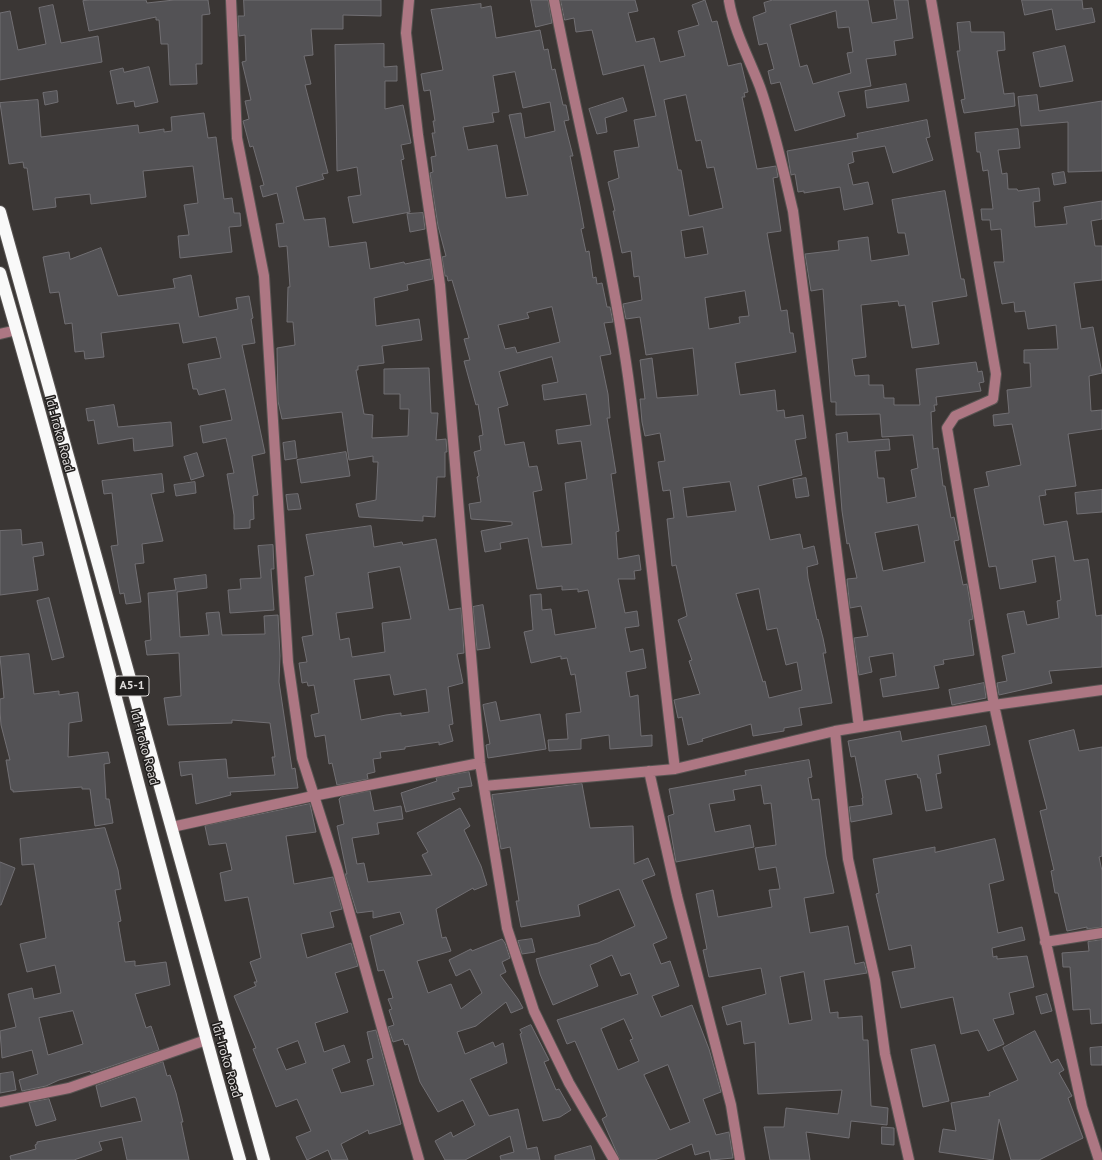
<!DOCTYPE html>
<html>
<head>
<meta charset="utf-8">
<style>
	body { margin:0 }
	canvas { display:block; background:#3a3634 }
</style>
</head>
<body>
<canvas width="1102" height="1160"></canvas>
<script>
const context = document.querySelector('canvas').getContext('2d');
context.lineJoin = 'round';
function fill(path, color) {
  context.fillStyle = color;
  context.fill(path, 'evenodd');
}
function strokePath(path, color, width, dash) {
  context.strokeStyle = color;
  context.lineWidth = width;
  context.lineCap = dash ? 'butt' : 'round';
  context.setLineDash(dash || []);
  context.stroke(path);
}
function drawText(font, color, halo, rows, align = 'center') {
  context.font = font + ' "PT Sans",sans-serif';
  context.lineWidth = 3;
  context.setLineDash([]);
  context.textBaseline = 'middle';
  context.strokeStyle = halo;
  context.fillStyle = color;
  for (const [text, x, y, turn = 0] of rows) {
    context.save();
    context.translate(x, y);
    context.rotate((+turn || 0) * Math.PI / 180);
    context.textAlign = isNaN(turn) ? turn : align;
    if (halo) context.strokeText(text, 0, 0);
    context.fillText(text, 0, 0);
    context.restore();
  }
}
const building = new Path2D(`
	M90,0H146L147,3L174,0H208L210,14L202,15V64H196L197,84L170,85L168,44H161L159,20H156V17L89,31L83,1Z
	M244,0H381V16L343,15V29H311L313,55L304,56L311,84L305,85L328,173L322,174L324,179L296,187L304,220L325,218L329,247L366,242L370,269L404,262L405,264L430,259L433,279L407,285L408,290L374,298L376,326L419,319L422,340L382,346L384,363L358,366V370H356L364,414L373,415L372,438L408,436L409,409H400V394H384V369L429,368L431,413H438L436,440L446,439L447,452H445V477H437L435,517L423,516V521L359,517L356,504L376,500L378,462H373V456L349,460L342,412L282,419L278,401L277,348L295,345L293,322H287L288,287H290L287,246L279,247L276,224L284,223L277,193L263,197L260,186L264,185L253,146L250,147L243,121L249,119L245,101L251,100L242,62L246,61L245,35L239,36L238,16H244Z
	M531,0H548L552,23L536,27Z
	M561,0H635L638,11L628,13L636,42L654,38L660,62L685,56L678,31L699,25L692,5L705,0L712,22L717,21L728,66L741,63L748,92L744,93L745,97H742L757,169L776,166L778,177L773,178L781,231L767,233L781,311L787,310L790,333H793L796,352L735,363L740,395L775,390L777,411L784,410L785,418L803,415L806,438L795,440L802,475L758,486L770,540L800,534L803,549L814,546L818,564L807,567L808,578L817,620L818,619L823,638L826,653H823L832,703L799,708L802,725L784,728V731L753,736L751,724L702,739L703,741L688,745L682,717L678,718L674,700L700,694L689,661L692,660L678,620L687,616L676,565L672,566L667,519L674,518L670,490L663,491L658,462L665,461L660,433L645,436L642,422L640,399H645L640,360L652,358L657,398L698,395L693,348L646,355L640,317L626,319L623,304L642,300L639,276L634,277L631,251L622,253L613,211H615L608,182L619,178L614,151L639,147L634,120L656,116L644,65L603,75L592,30L576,32L574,18L565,20ZM686,95L696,141L701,140L707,168L714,167L723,208L689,216L681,170H678L664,100ZM703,227L708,254L685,258L681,231ZM745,291L749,316L739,317L740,323L709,329L705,298ZM730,482L736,511L687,517L683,488ZM759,589L767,630L777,628L786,665L797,662L802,690L769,698L765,681L763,682L736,594Z
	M773,0H868L872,23L897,19L894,0H908L913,38L894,41L896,55L866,59L871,86L838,92L845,116L795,131L780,82L771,84L768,71L774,69L767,43L759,45L753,17L766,12L764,3ZM836,11L838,28L849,27L853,52L847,53L851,73L813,84L807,65L800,67L790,25Z
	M1022,0H1082L1083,9L1092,8L1095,22L1056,30L1052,9L1025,15Z
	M481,4V8L491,6L496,38L540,30L544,50L548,49L552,70L555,69L563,105H566L569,120L564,121L573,156H570L580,206L584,228L581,229L586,252L589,251L593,278L596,277L597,284L602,283L607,307H610L613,322L604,323L611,354L600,356L608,394L610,418H607L616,473L611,474L619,531L616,532L618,559L639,555L641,570L634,571L635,579H618L625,613L637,611L639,626L625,628L630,652L643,649L646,668L626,672L630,697L638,695L641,736L652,735V746L610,749L609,735L581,739V749L549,751L548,740L568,739L566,714L581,712L575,674L571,675L567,658L561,659V656L531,663L524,632L533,630L530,595L541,594L542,610L551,609L555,635L596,628L588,590L578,592V589L562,590V586L537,589L528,538L500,543L501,549L485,552L481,531L512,525V522L471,519L469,504L481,502L477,477L479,476L474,452L481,450L479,436L483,435L478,404L476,405L464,361L470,360L464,339L469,338L452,280L448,281L447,276H445L442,257L446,256L438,226L430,173L433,172L431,157L436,156L432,133H435L433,121H435L430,90L424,91L421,74L443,70L431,10ZM515,72L523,108L550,102L555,131L525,138L521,113L509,115L528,195L506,198L497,145L468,150L463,127L494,122L492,113L499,112L493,76ZM552,307L560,342L517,353L515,347L505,349L498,325L529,318L527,313ZM552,357L558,382L542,385L544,400L586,394L591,425L556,430L558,444L581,441L587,479L565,483L572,544L542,547L533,492L542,490L537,466L529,467L524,442L505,445L498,408L508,405L499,372Z
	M53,5L61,43L98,36L102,62L0,80V13L10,11L18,50L46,44L39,8Z
	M970,22L971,32H1004L1005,50L997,51L1004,94L1014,93L1015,106L964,113L961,100L965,99L957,51H960L957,23Z
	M384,44V67L397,66V81H385V109L403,105L411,143L401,145L404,159L401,160L410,212L353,223L348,197L361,195L357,167L337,171L335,45Z
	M1065,46L1073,81L1040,87L1033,53Z
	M149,67L158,102L135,107L134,101L117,104L110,71L123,68L124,72Z
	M906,84L909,101L867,108L865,91Z
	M57,91L58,102L45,105L43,93Z
	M1037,95L1039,111L1102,101V171L1068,172V122L1021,126L1018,97Z
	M623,98L627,111L605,118L607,132L597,134L589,109Z
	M38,100L41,137L138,125L139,133L164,129V132L172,131L171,117L204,113L208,138L216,137L224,199L232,198L234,213H240L241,226L229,227L232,252L180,258L178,236L189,235L184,205L198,203L193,166L143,171L146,197L91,204L90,194L55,198L56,207L33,210L27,168H24L23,162L9,164L0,103Z
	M927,120L930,137L926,138L933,160L893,173L885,146L852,152L854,162L848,164L853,185L868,182L873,204L844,210L840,187L804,193V191L798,192L795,174L791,175L787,151L858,138L857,134Z
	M1018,129L1020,148L998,150L1002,174L1007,173L1008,189H1017L1018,191L1039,188L1040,201L1033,202L1035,227L1067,224L1064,207L1102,201V219L1091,221L1095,246H1102V280L1074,283L1081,329L1093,327L1102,373L1089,376L1091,411L1102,410V429L1068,434L1076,486L1045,490L1046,495L1039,496L1044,525L1067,521L1074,561L1088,559L1096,616L1102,615V667L1049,671L1052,683L999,695L997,683L1007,681L1002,656L1015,653L1007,614L1024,611L1027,625L1059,618L1057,601L1061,600L1055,556L1032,560L1036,582L1000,589L996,566L989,567L974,489L989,486L986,472L1021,465L1012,424L994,426L993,415L1009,413L1007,390L1031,387L1030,363H1024V350L1058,349L1056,325L1028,329L1025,311L1015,312L1014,302L1002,304L994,262H1004L1001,229L991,230L990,220H982L981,209H993L988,170L983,171L980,152H977L975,133Z
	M1064,172L1066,183L1054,185L1052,174Z
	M945,191L961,279H964L967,296L932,302L939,344L912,348L905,305L899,306L898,301L861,305L866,357L852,359L855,376L869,375V385H883L884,398H894V405H920L916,369L976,362L978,372L982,371L984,382L979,383L981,391L936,397L937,405H934L935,411L931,412L933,449L938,448L943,486H945L951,518L954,517L959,540L954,541L963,585L967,584L973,619L969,620L974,655L943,660L944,664L934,666L939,688L883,697L880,679L896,676L893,653L869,657L872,672L859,675L854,638L868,636L861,606L850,608L847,579L857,578L849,543L847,544L842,511L836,434L847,432L848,442L889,439L890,450L875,451L878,478H884L887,503L916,497L911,470L918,468L913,435L882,437L880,414L836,415V402H831L823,289L811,291L805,254L839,250L838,241L868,237L871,261L909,255L905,233H898L892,200ZM918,525L925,562L883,571L875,533Z
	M423,213L425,229L410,232L407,214Z
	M101,248L118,296L175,288L173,279L191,275L199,317L238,309L236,298L249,296L253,318L251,319L255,343L242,345L265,453L252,456L258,495L253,496L254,519L250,520V528L234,529V515L227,474L234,473L226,438L203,443L200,426L232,420L225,389L199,395L197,389H193L188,364L221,358L216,337L183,343L179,323L101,333L104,357L85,359L84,351L75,352L72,323L65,324L59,292L50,293L43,257L69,252L70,259Z
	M114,405L118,427L171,422L173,446L134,451L133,438L98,444L94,420L88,421L86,409Z
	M295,441L297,458L285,460L283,443Z
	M346,452L350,476L301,483L297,460Z
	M197,453L204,476L191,480L184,457Z
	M162,474L164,492L151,494L163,541L142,544L144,563L135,564L141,602L126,604L124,593L120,594L111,546L118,545L112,493L104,494L102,481Z
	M806,478L809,496L796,498L793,480Z
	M195,482L196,493L176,496L174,485Z
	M1102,490V512L1077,514L1075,493Z
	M298,494L301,509L288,510L286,495Z
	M371,526L374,547L402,542L403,545L436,539L449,610L461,608L464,653L457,654L463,683L448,687L453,724L449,725L453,741L439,745V742L405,747V749L380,752L381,758L373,759L375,772L367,774L368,779L337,785L332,763L329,764L325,735L315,737L311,715L319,713L314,685L308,686L307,682L302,683L299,663L307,662L302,637L313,635L305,577L314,575L306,535ZM400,567L411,619L382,623L385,652L352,657L349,638L340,640L336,613L373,608L368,573ZM390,675L394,695L426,689L429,712L401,716V713L386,715L361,720L354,680Z
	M21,530L22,545L42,542L44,555L33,557L38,590L0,595V531Z
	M273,545L274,569H271L274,610L230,613L228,590L241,589L240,579L261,578L258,546Z
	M206,575L207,588L177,592L180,637L209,635L206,613L219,612L222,635L265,634L264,616L278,615L280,656L279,682L292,769L295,768L298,788L230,792L231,795L196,804L192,774L181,776L179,762L226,759L228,778L275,775L272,757H275L270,723L232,720V723L168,725L164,698L181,696L179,653L147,655L145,641L151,640L148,593L176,590L174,579Z
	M49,598L64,657L52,660L37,601Z
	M483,605L490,648L477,650L473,607Z
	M29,654L34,694L59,691V695L78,692L82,721L69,723L68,757L108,752L110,763L104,764L106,799H109L113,823L95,826L90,789H82V787L13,792V790H11L6,760H10L1,725L0,711V699L4,698L0,657Z
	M984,683L986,698L952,705L949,690Z
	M496,702L500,721L540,714L546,749L488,758L486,745L490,744L483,705Z
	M986,726L990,745L938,755L941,773L936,774L942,808L926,811L920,778H918L917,774L885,780L892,814L851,822L849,807L863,805L862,798H863L855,756L851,757L848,741L900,731L902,741Z
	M1074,730L1079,751L1102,747V856L1099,857L1102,871V927L1087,929V927L1067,931L1058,893H1055L1051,871L1054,870L1040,811L1047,809L1029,741Z
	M809,760L812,777L808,778L812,800L819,799L826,856L834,893L804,898L810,933L848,926L855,964L864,962L867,973L824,980L830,1013L838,1012V1018L862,1016L863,1040H868L871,1106L888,1108L887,1125L851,1121L849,1138L806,1132L810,1160H770L764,1127H784L786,1108L838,1114L842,1090L758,1094L755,1042L744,1044L741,1021L727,1025L722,1007L766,994L761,968L709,977L703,950L707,949L696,894L713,890L718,917L772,907L769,890L780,889L776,867L759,870L755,848L776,845L771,803L764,804L761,785L733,790L735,800L709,804L715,832L750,825L754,847L676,862L668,816L674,814L669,789L746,775L745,771ZM804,972L812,1020L789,1024L780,977Z
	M469,772L472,786L458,788L459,791L452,793L455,799L406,812L401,793L437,781L436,778Z
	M582,784L590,828L633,826L634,864L648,858L655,875L642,880L667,938L653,944L661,964L670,961L679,986L652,996L661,1017L692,1005L709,1049L721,1092L703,1099L716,1135L729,1132L733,1158L711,1160L709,1151L695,1155L692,1144L655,1160H620L602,1119L607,1116L575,1041L567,1044L557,1020L638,994L630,973L621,976L612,955L590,965L598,986L553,1005L540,974L536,959L598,943L635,926L619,889L578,905L580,916L521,927L516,901H519L510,847L501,849L492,795ZM624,1019L633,1039L630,1040L639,1061L618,1070L601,1029ZM668,1065L690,1122L670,1130L644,1075Z
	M370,791L374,811L401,806L403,819L377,823L379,834L352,838L357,864L364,863L368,882L432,875L422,855L428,852L417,833L460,808L470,826L464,830L481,866L487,885L474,890L473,888L436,909L442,938L446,937L451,951L417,961L428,993L451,984L461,1009L482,993L470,969L456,976L449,960L471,949L472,951L502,939L505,943L510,958L502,962L506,972L500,975L518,999L523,1008L511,1013L506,1002L476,1026L457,1032L465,1054L493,1042L495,1047L503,1043L507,1063L470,1079L489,1116L518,1109L527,1149L537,1147L540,1160H501L500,1156L514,1152L510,1136L465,1160H445L435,1141L451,1132L453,1137L475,1125L463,1100L438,1112L420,1082L408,1044L405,1045L403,1039L393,1042L388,1027L394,1025L389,1010L392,1009L388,999L393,998L384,970L378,971L370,936L404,924L400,912L373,918V911L357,913L345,874H347L337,826L344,824L339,799L341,797Z
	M310,804L316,832L286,836L294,884L333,877L342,909L330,912L334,927L301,934L307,958L351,943L358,966L335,973L348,1012L315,1023L324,1052L344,1045L350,1062L332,1069L341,1093L374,1085L367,1060L373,1058L367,1032L376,1030L401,1124L369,1134L368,1130L341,1144L348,1160H332L328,1150L307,1160L296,1137L311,1131L297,1099L276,1107L253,1049L256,1048L234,996L256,986L254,982H257L250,962L261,958L248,897L225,901L220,873L232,870L226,843L209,845L205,826ZM298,1041L306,1063L286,1070L277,1049Z
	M105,828L118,870L121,889L115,890L121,921L118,922L125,962L135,961V966L166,962L170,985L135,994L146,1028L151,1026L159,1050L91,1073L90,1071L59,1080L46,1086L22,1091L19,1080L38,1074L32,1050L2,1058L0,1031L16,1027L8,994L32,988L34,999L61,993L55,965L27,972L20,944L46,938L34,864L22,865L20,839ZM73,1011L83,1044L48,1055L39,1018Z
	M995,839L1004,880L989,884L998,933L1022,927L1025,940L992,948L993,957L997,956V959L1027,956L1034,987L1009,993L1014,1014L993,1019L1004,1044L988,1051L978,1030L961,1034L953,997L901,1008L892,972L915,968L911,945L889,950L876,894L879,893L873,859L935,847V852Z
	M0,862L15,868L1,905H0Z
	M532,939L535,952L522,954L518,941Z
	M1102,940V1023L1091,1024L1090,1009L1073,1010L1070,967H1063L1062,953L1089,951L1088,942Z
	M1047,994L1052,1011L1041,1014L1036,997Z
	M531,1025L549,1060L544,1062L556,1090L559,1089L571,1110L560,1117L543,1121L520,1034L522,1033L520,1030Z
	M1035,1031L1051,1063L1058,1059L1064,1070L1059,1073L1072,1096L1068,1098L1083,1138L1039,1160H1011L999,1119L993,1160L939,1152L943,1129L956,1131L951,1103L990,1096L989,1093L1018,1080L1003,1048Z
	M935,1045L949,1101L923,1107L911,1050Z
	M1102,1047V1065H1091L1090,1048Z
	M163,1062L167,1076L170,1075L176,1093L183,1122H181L189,1160H127L122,1137L99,1142L102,1150L74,1160H11L10,1156L36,1149L35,1145L37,1144V1142L142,1121L136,1098L134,1097L101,1107L96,1086Z
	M13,1072L16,1090L0,1093V1074Z
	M49,1099L56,1120L36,1126L29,1103Z
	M882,1127L894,1128V1145L882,1144Z
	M591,1146L595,1160H555V1156Z`);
fill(building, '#535255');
strokePath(building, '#716f73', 1);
const minor = new Path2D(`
	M231,0L237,138L264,276L288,662L302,758L337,868L419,1160
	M409,0L406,33L418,135L440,285L480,763L507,928L534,1011L569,1083L614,1160
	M554,0C578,125 610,250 628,376C646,507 659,638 675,769
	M931,0L996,374L993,399L955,416L947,428L994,705L1082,1107L1099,1160
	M729,1C734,31 749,58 760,87C774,127 783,169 793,211L859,727
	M0,334L17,330
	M835,731L848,859L875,980L885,1054L909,1160
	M649,771L677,896L731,1105L740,1160
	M484,786L675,769L835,731L994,705L1102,690
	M172,827L313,796L480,763
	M1045,942L1102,933
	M0,1102L69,1088L206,1040`);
const highway = new Path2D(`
	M0,212L264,1160
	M0,273C86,567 156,865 240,1160`);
strokePath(minor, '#585452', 12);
strokePath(highway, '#585452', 14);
strokePath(minor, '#ad7783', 10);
strokePath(highway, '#f9f9f9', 12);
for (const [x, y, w] of [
	[132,686,34]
]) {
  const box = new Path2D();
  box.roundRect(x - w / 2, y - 10, w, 20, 3);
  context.fillStyle = '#201e1d';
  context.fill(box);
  strokePath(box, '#dedbda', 1);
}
drawText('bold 12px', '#dedbda', null, [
	["A5-1",132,686]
]);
drawText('13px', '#dedbda', '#201e1d', [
	["Idi-Iroko Road",59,434,75],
	["Idi-Iroko Road",144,747,75],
	["Idi-Iroko Road",226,1060,74]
]);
</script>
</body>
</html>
